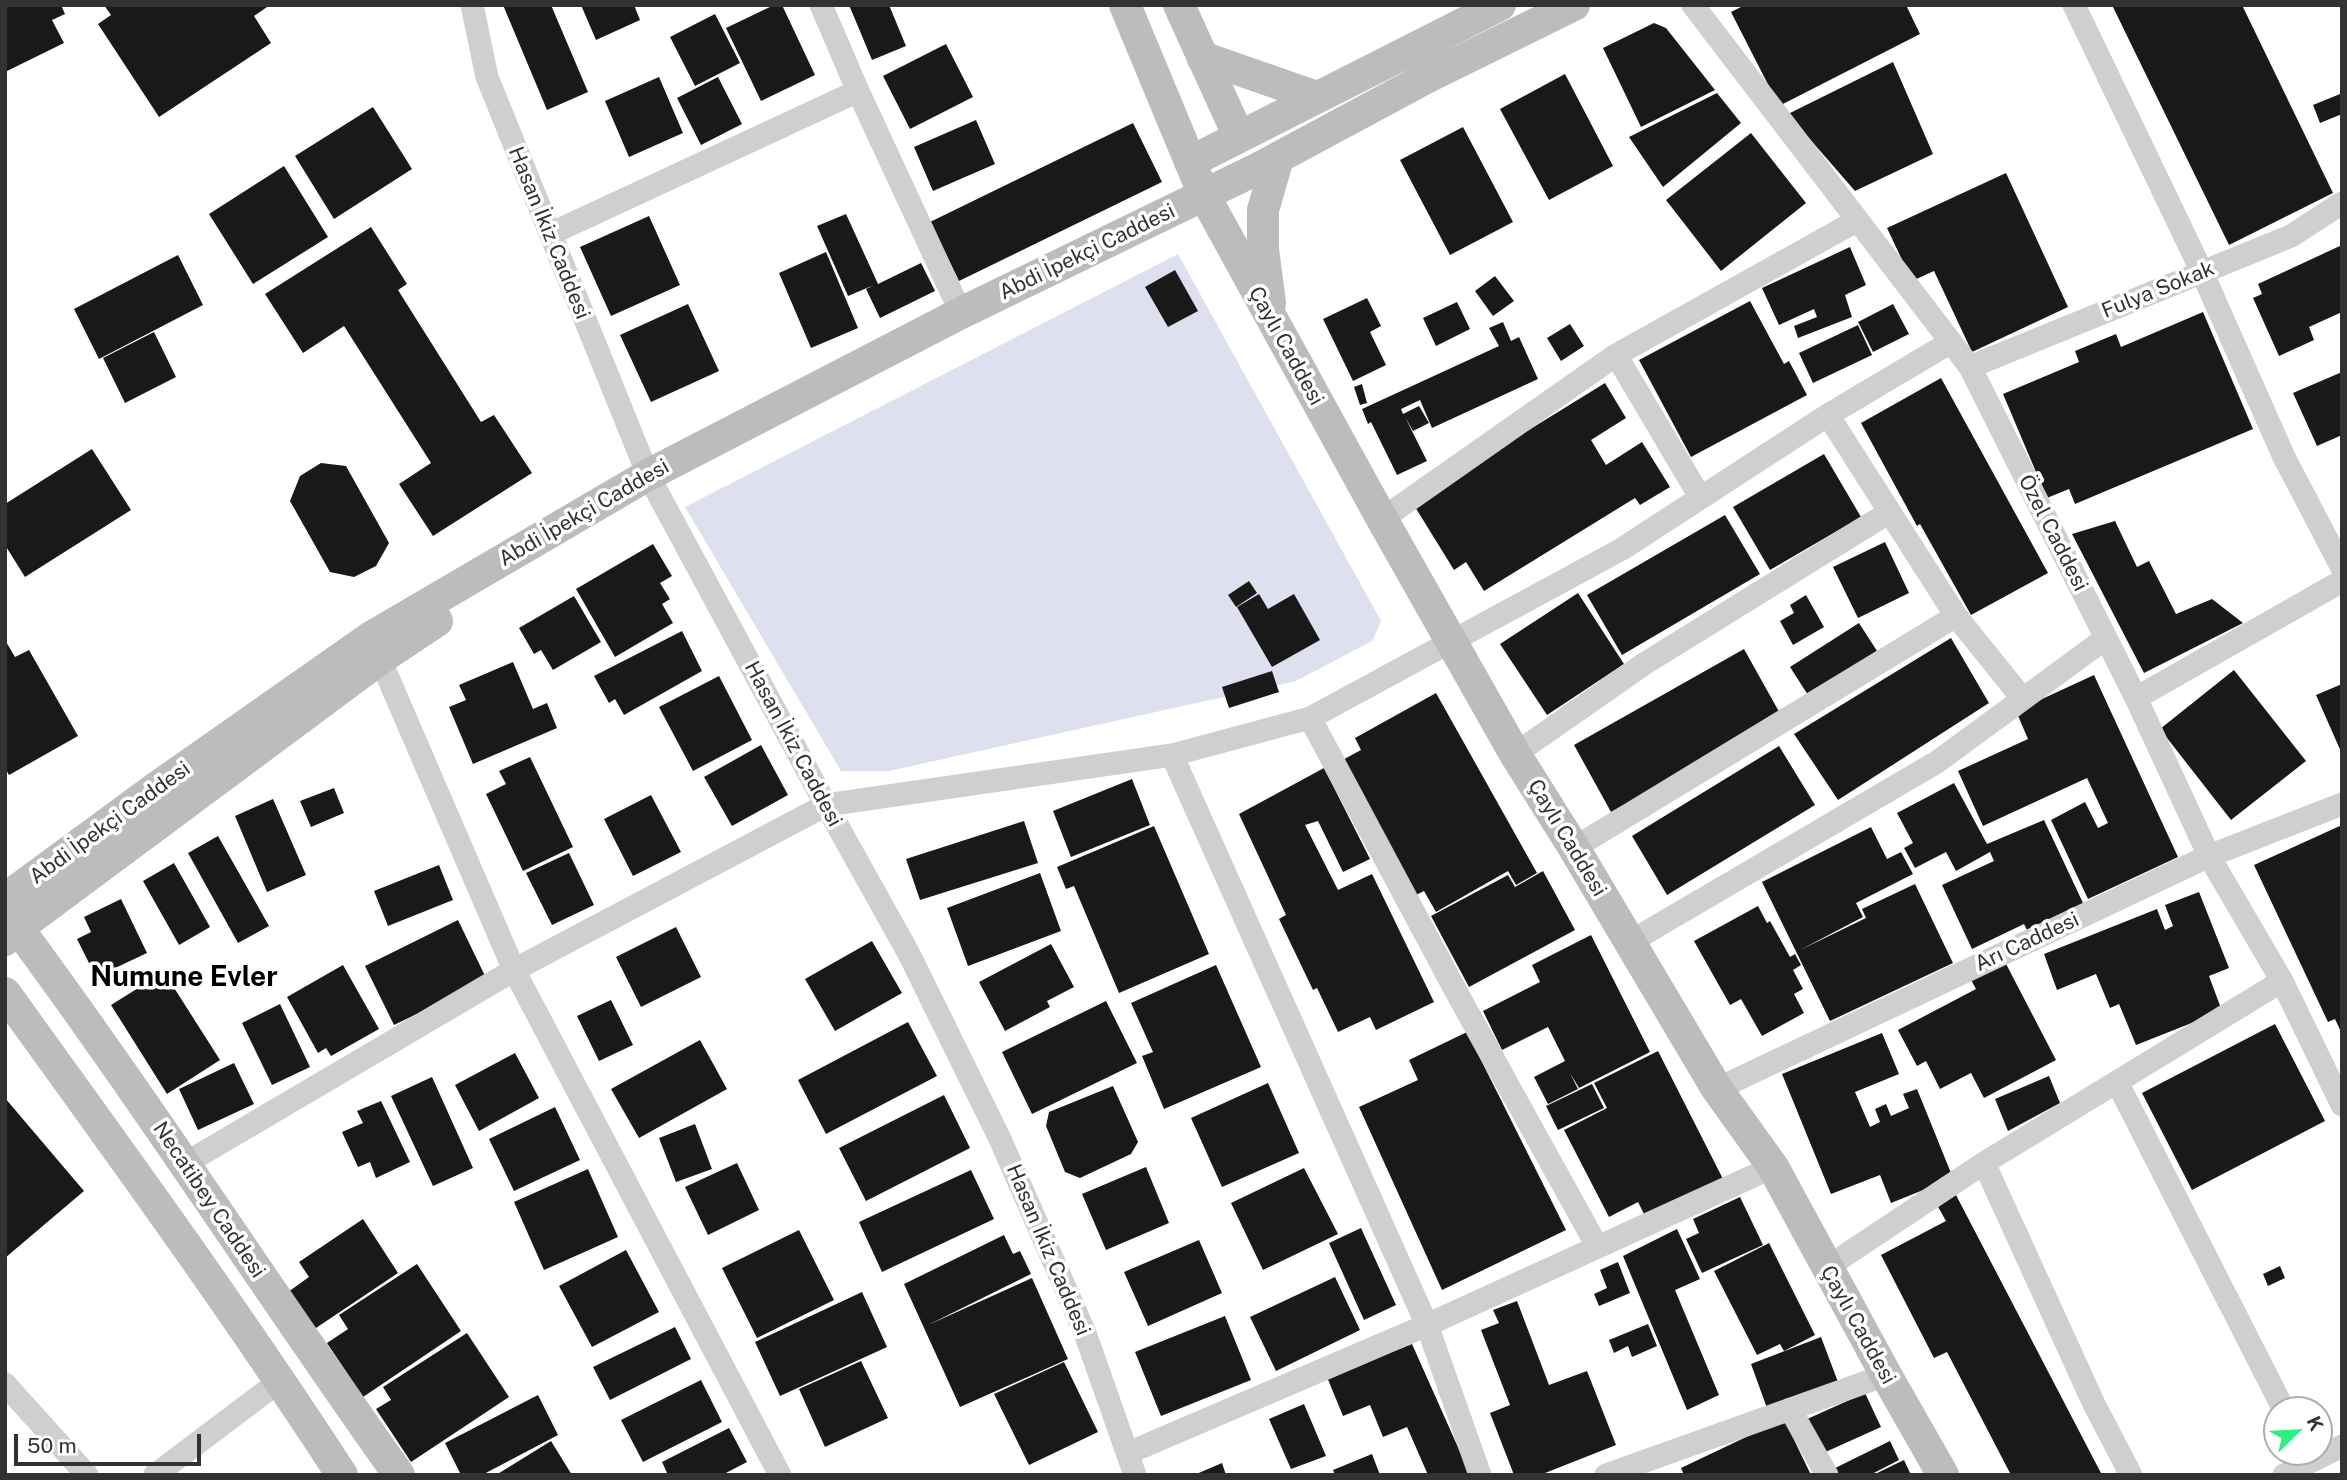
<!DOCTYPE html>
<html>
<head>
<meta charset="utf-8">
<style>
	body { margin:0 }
	#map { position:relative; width:2347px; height:1480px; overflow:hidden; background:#fff; font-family:"Public Sans",sans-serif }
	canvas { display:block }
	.frame { position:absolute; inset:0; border:7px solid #323232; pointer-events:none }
	.north { position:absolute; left:2263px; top:1396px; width:70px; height:70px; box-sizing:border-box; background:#fff; border:2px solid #adadad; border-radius:50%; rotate:66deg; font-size:19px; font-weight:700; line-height:28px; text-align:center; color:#323232 }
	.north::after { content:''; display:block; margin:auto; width:24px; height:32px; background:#2cf081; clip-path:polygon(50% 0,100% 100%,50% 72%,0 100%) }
	.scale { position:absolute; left:14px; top:1434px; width:187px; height:32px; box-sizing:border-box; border:4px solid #323232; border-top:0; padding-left:9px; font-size:21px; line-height:24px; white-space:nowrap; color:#323232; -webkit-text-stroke:5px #fff; paint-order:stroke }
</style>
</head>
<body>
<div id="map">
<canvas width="2347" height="1480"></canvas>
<div class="frame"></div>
<div class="north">K</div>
<div class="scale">50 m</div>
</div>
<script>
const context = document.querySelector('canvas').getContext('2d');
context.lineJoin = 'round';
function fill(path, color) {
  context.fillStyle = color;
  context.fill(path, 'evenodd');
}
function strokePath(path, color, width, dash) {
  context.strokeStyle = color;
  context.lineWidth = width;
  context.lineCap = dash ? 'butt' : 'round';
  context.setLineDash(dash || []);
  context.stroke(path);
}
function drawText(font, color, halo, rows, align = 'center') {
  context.font = font + ' "Public Sans",sans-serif';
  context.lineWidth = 7;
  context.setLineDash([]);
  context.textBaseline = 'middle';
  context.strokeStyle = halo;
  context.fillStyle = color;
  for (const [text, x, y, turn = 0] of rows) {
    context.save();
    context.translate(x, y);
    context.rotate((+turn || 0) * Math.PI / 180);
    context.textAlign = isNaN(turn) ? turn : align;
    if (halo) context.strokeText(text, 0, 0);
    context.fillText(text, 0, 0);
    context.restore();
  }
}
fill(new Path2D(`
	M1178,254L1381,621L1372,641L1296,681L889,771H841L685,507Z`), '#dfe0ef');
fill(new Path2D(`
	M5,5H61L65,14L52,20L64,43L5,72Z
	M104,5H270L254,16L271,43L159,117L98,24L111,15Z
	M503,5H551L588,92L547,110Z
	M581,5H634L640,20L596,40Z
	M774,5H782L815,75L761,101L726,28Z
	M849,5H889L906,46L872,60Z
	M1745,5H1906L1920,34L1779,106L1731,12Z
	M2112,5H2242L2333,193L2229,245Z
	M715,14L740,63L695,86L670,37Z
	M1654,23L1666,28L1715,90L1641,127L1603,48Z
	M946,44L973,97L910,129L883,76Z
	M1893,62L1933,154L1855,191L1788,114Z
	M1565,74L1613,166L1549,200L1500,109Z
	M659,77L683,133L629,157L605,101Z
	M718,77L742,124L701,145L677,98Z
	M1717,93L1741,123L1663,187L1629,137Z
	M2340,94L2342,114L2320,123L2313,105Z
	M373,107L412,169L334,219L295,156Z
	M976,120L995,164L933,191L914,147Z
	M1133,123L1162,182L959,281L930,222Z
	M1463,127L1513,222L1450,255L1400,160Z
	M1751,133L1806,203L1721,271L1666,200Z
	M284,166L328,237L253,284L209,214Z
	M2006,173L2068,307L1972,352L1934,271L1912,281L1887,228Z
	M846,214L878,284L921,263L935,291L880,318L866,289L874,285L848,296L817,226Z
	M649,216L680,285L611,316L580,247Z
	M371,227L407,284L398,290L481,422L494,415L532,473L433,536L399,484L431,463L344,326L303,353L265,294Z
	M2342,245V312L2309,327L2314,340L2279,356L2253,298L2262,294L2258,284Z
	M1850,247L1866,285L1845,295L1852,317L1798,338L1794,326L1817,317L1814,309L1779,325L1762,288Z
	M826,252L858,328L811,348L779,273Z
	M178,255L203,305L99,359L74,309Z
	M1175,270L1198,311L1168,327L1145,287Z
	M1495,276L1514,301L1493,316L1475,291Z
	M1367,298L1381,326L1370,332L1386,365L1353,381L1323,319Z
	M1750,301L1784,364L1789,361L1807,395L1691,457L1639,360Z
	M1457,302L1470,329L1436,346L1423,318Z
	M688,304L719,371L651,402L620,335Z
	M1893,304L1909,334L1873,352L1858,322Z
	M2203,312L2253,429L2075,504L2069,489L2047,498L2003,394L2079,362L2075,351L2116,334L2121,347Z
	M1503,322L1511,341L1519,337L1538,379L1432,428L1420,400L1401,409L1403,414L1419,406L1429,423L1413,431L1405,417L1427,461L1397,475L1371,422L1368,424L1362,409L1499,346L1489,328Z
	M1570,324L1584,346L1561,361L1547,338Z
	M1858,325L1872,355L1813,383L1799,353Z
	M154,332L176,377L125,403L103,358Z
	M2342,372V435L2317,446L2293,393Z
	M1941,378L2048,573L1971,615L1920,524L1917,526L1861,423Z
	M1605,383L1626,418L1591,440L1606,465L1642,442L1670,487L1640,505L1635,498L1484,591L1466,562L1454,570L1412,502Z
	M1362,384L1367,403L1360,405L1354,387Z
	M92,449L131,510L25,577L5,545V504Z
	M1824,454L1861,517L1770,570L1733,507Z
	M321,463L346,466L389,543L376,566L354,577L330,572L290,501L300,476Z
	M1725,515L1760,574L1622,655L1587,595Z
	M2115,521L2137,567L2149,561L2176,614L2212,599L2243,623L2144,673L2072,534Z
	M1885,542L1909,593L1858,618L1833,567Z
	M653,544L672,576L660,583L670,599L662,604L673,623L615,657L576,589Z
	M1249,581L1257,593L1236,607L1228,595Z
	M1578,593L1624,664L1547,715L1500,644Z
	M1259,594L1268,609L1294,594L1320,640L1272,667L1237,607Z
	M1806,595L1824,627L1793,645L1780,621L1794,613L1790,605Z
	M574,596L601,642L553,670L541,650L534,654L519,628Z
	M1859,623L1877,651L1808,695L1790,667Z
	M682,631L702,671L624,715L615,699L609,703L594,676Z
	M1951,638L1989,703L1838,800L1794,734Z
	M5,640L15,657L29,650L78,736L9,775L5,768Z
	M1744,649L1782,717L1611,812L1574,745Z
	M513,662L533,709L547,703L557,728L473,764L449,707L466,700L459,685Z
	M2234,670L2306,761L2231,820L2160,729Z
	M1272,671L1279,692L1229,708L1222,687Z
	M2094,675L2178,857L2088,899L2051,820L2085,802L2098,828L2108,823L2087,778L1983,826L1958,771L2028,739L2016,711Z
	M719,676L752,740L693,771L659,707Z
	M2342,684V754L2316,695Z
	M1436,693L1537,873L1516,885L1508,871L1436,912L1424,891L1412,897L1337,763L1361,750L1355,738Z
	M761,745L788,795L732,826L704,777Z
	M1779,746L1815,805L1667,895L1632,836Z
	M530,757L573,847L523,871L486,794L506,784L499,771Z
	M1324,768L1370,859L1343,872L1318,821L1305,825L1338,890L1372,874L1434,1002L1376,1030L1370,1017L1338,1032L1317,988L1313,990L1279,919L1286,915L1239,814Z
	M1132,779L1150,825L1071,857L1053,811Z
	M1954,783L1987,844L2044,820L2083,903L2027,930L2024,924L1972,949L1942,885L1994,861L1990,852L1956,871L1946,852L1915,868L1904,848L1913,843L1897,813Z
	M334,788L344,813L311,827L300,801Z
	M651,795L681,852L633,876L604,819Z
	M273,799L306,875L267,892L235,816Z
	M1024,821L1038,863L920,900L906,859Z
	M2342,825V1034L2335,1019L2328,1022L2254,865Z
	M1154,826L1209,954L1119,993L1074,886L1066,889L1057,867Z
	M1871,827L1887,859L1901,852L1913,874L1856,903L1863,917L1800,950L1866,918L1862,909L1915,884L1953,963L1830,1021L1762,882Z
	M218,836L269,926L238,943L188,853Z
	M569,853L594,905L552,925L526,873Z
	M174,863L210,927L179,945L143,881Z
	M439,865L453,900L388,926L374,891Z
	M1543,871L1575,930L1469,987L1431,916L1508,875L1515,887Z
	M1040,873L1061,931L968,966L947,908Z
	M2199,892L2229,968L2209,976L2222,1011L2136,1045L2119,1004L2110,1008L2096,974L2057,990L2044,954L2157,909L2165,930L2173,926L2165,905Z
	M121,899L147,953L96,977L77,939L91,932L84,917Z
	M1758,906L1767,923L1770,921L1790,957L1795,954L1801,965L1793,970L1803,989L1794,994L1804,1013L1762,1036L1741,999L1730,1005L1694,941Z
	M458,920L487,980L394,1025L365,966Z
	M676,927L701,977L641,1007L616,957Z
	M1591,935L1650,1052L1579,1088L1570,1073L1578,1089L1548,1104L1534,1077L1565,1061L1548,1027L1502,1050L1483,1011L1540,982L1532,965Z
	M872,941L902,993L835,1031L805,979Z
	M1051,944L1074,987L1047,1001L1050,1007L1005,1031L979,982Z
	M2004,960L2056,1060L1984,1098L1971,1073L1940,1089L1926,1061L1917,1066L1898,1030L1976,989L1970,978Z
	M343,965L379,1029L331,1056L326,1048L318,1053L287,997Z
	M1216,965L1261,1067L1164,1109L1142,1056L1153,1052L1131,1003Z
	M164,972L220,1060L167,1094L111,1005Z
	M611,1000L633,1045L599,1061L577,1016Z
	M1106,1001L1137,1063L1032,1114L1002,1052Z
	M280,1004L310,1067L272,1085L242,1023Z
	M908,1022L937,1076L826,1134L798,1080Z
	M2275,1024L2325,1121L2192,1190L2142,1093Z
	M1467,1032L1566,1230L1442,1290L1359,1107L1418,1080L1409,1060Z
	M1882,1033L1899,1074L1855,1092L1870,1127L1880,1122L1875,1109L1886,1104L1891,1116L1909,1108L1903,1094L1917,1089L1953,1178L1891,1203L1880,1175L1831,1194L1782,1074Z
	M700,1040L727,1089L639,1138L611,1089Z
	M1658,1051L1724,1181L1647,1220L1638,1202L1609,1217L1564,1130L1607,1108L1594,1083Z
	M515,1053L539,1098L479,1131L455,1085Z
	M234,1063L254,1104L198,1130L179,1089Z
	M2049,1076L2060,1103L2008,1131L1995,1099Z
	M432,1077L473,1168L433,1186L391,1096Z
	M1268,1083L1299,1153L1222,1187L1191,1118Z
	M1592,1084L1604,1108L1558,1130L1546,1106Z
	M1113,1086L1138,1142L1131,1154L1080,1178L1065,1172L1046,1126L1049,1112Z
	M944,1095L970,1148L866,1201L839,1148Z
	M5,1098L84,1191L5,1258Z
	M381,1101L410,1162L376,1178L370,1162L358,1167L342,1132L363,1123L357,1111Z
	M555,1107L580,1160L514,1191L489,1139Z
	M695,1124L712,1169L676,1182L659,1138Z
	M737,1163L759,1210L708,1235L685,1187Z
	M1146,1167L1169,1223L1106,1250L1082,1194Z
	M1304,1168L1338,1234L1263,1270L1231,1203Z
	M588,1169L618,1237L544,1270L514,1202Z
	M971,1170L994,1219L882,1272L859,1222Z
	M1956,1195L2102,1475H2011L1947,1352L1934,1358L1881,1255L1946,1221L1937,1205Z
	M1740,1197L1763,1245L1702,1273L1686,1239L1699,1233L1693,1219Z
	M363,1219L398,1273L313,1330L288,1292L309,1277L299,1262Z
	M1361,1228L1396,1305L1364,1320L1329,1243Z
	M1677,1229L1700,1279L1675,1290L1719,1395L1687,1410L1623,1256Z
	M799,1230L834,1300L757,1338L722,1268Z
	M1004,1235L1013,1254L1020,1251L1031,1274L928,1325L1032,1278L1068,1359L960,1407L904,1284Z
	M1199,1240L1222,1293L1148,1326L1124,1272Z
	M1769,1243L1815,1335L1784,1351L1780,1344L1757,1355L1714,1271Z
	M626,1250L659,1312L592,1347L559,1286Z
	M1618,1262L1630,1293L1599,1306L1594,1294L1607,1288L1600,1270Z
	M417,1264L461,1331L363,1397L327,1343L348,1329L339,1315Z
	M2280,1266L2285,1278L2268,1286L2263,1274Z
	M1335,1277L1360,1330L1276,1371L1250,1317Z
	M862,1292L887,1347L780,1396L755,1342Z
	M1517,1301L1549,1385L1587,1371L1616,1445L1540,1475H1514L1490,1413L1510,1405L1481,1330L1499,1323L1493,1310Z
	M1225,1316L1251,1380L1161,1416L1135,1352Z
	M1648,1324L1657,1346L1632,1357L1628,1346L1614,1353L1609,1340Z
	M675,1327L691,1359L610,1400L593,1367Z
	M467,1333L509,1397L411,1462L376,1409L391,1400L383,1387Z
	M1821,1337L1838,1382L1767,1408L1751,1364Z
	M1412,1344L1469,1472L1464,1475H1428L1407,1427L1383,1437L1370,1405L1343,1416L1327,1377Z
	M861,1361L888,1418L825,1447L799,1389Z
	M1064,1362L1098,1432L1029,1465L994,1394Z
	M701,1380L722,1422L643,1462L621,1420Z
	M1865,1393L1881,1427L1821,1454L1805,1420Z
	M538,1395L558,1435L482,1475H461L445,1443Z
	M1304,1404L1326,1456L1291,1469L1269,1419Z
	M1784,1419L1811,1475H1684L1681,1468Z
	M729,1428L747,1462L722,1475H668L662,1462Z
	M551,1441L572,1475H496Z
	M1890,1441L1899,1460L1870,1475H1831L1829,1471Z
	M1372,1454L1380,1475H1335L1333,1470Z
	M1904,1460L1911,1475H1873Z
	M1222,1463L1226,1475H1194Z`), '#191919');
strokePath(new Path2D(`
	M472,5L487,77L648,475L826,805L909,954L1000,1139L1085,1333L1135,1475
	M821,5L858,91L961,313
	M1693,5L1970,367L2136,698L2209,856L2282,981L2342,1105
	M2074,5L2202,272L2284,457L2342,568
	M550,234L858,91
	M1616,355L1700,497
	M1970,367L2291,236L2342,203
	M1828,415L1956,616L2022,698
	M1382,519L1616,355L1858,220
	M374,645L514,970L780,1475
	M2136,698L2342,581
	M1310,718L1458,995L1597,1246
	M1515,754L1644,664L1888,513
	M1172,755L1427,1325L1480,1475
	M1574,848L1956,616
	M1630,942L1937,762L2106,638
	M2117,1082L2284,1410
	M1717,1089L2209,856L2342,804
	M186,1163L514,970L826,805L1172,755L1310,718L1622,549L1828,415L1951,342
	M1984,1163L2094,1404L2131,1475
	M1826,1268L1984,1163L2282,981
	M5,1384L87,1475
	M1790,1409L1827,1475
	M1128,1453L1427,1325L1773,1167
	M155,1475L281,1380
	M1606,1475L1886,1375
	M2284,1475L2342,1446`), '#cfcfcf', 23);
strokePath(new Path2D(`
	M1125,5L1204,195L1382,519L1515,754L1574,848L1717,1089L1773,1167L1886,1375L1943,1475
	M1179,5L1239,137
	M1202,57L1317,97
	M1190,162L1500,5
	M1270,303L1263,249V210L1278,158
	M5,899L160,785L371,637L648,475L961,313L1255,170L1428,77L1574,5
	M6,912C143,1096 266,1288 399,1475
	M5,940L18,928L380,659L437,621
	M5,993C120,1152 235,1310 342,1475`), '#bcbcbc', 32);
drawText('21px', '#323232', '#fff', [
	["Hasan İkiz Caddesi",549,233,68],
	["Abdi İpekçi Caddesi",1087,252,-26],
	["Fulya Sokak",2158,290,-22],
	["Çaylı Caddesi",1286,346,61],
	["Abdi İpekçi Caddesi",584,513,-30],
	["Özel Caddesi",2053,533,63],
	["Hasan İkiz Caddesi",793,744,62],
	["Abdi İpekçi Caddesi",110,823,-36],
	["Çaylı Caddesi",1567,838,59],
	["Arı Caddesi",2027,942,-25],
	["Necatibey Caddesi",209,1200,56],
	["Hasan İkiz Caddesi",1048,1250,67],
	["Çaylı Caddesi",1858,1325,61]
]);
drawText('bold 28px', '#000', '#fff', [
	["Numune Evler",184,977]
]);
</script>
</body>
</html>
